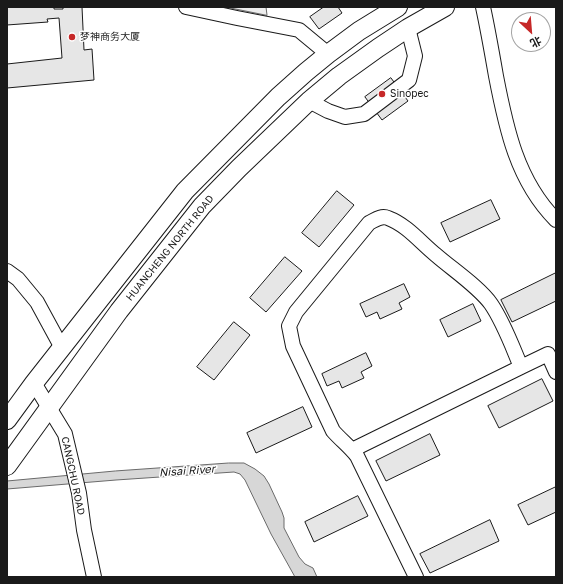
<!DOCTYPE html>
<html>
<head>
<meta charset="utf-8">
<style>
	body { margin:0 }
	#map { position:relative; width:563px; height:584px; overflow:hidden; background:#fff; font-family:"Golos Text","Noto Sans SC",sans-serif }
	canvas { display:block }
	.frame { position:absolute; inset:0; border:8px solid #1a1a1a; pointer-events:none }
	.north { position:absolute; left:511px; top:12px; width:40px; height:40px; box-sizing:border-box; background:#fff; border:1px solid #a3a3a3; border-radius:50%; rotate:154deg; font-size:11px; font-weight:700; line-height:16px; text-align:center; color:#1a1a1a }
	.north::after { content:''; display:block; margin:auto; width:14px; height:18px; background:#c62828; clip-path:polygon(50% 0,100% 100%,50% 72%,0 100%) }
</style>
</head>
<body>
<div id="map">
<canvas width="563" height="584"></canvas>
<div class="frame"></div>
<div class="north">北</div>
</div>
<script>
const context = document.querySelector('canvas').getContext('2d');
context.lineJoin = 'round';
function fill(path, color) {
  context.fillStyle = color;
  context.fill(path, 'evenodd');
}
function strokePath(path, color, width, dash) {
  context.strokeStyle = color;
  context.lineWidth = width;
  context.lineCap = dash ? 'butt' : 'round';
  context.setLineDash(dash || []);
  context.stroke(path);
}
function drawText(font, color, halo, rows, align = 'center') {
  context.font = font + ' "Golos Text","Noto Sans SC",sans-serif';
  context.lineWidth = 3;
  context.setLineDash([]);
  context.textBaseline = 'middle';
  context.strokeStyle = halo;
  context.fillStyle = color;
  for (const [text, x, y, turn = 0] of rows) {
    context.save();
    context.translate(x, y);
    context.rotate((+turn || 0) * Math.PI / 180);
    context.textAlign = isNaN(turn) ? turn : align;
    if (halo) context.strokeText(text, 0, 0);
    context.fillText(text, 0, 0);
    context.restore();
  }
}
const built = new Path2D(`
	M226,7H266L267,15Z`);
fill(built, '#ededed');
strokePath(built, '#6a6a6a', 1);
const water = new Path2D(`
	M229,463H244L255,469L264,476L269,484L282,512L284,518V528L299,557L305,564L313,568L317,577H295L271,534L245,480L240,474L234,472L116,480L7,489V481L115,471Z`);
fill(water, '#d7d7d7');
strokePath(water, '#6a6a6a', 1);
const building = new Path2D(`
	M7,7H54V9H63V7H82L84,50L92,49L94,80L7,88V64L62,58L59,18L47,19L48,22L7,25Z
	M324,7H338L342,13L319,29L310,17Z
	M391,78L408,101L382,120L365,97Z
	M337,191L354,205L319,247L302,233Z
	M491,200L500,219L450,242L441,223Z
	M285,257L302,271L266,312L250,298Z
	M556,273V301L512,322L501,300Z
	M404,284L410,297L399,303L402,309L380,319L377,312L366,317L360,304Z
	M473,304L481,321L448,337L440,320Z
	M234,322L250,335L214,380L197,367Z
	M366,353L372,366L361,372L364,378L342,388L339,381L327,386L322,374Z
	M542,379L553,401L499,428L488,406Z
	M303,407L312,427L256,453L247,433Z
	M430,434L440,455L386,481L376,461Z
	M556,487V512L528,525L518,505Z
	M358,496L368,516L314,542L305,522Z
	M490,520L499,541L430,573L420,554Z`);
fill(building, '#e6e6e6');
strokePath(building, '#1a1a1a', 1);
const minor = new Path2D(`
	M186,7L237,18L299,30L328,54
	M483,7C488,30 492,53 496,76C506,128 517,181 556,220
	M309,101L328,111L345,117L364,114L409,80L415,56L408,28
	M7,271L18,279L37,302L62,348
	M34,383L65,434L79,493L84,530L94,577
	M352,450L521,367
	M416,577L357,456C350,447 341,440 333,431L293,346L289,326L296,312L369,223C375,220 381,215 388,218C407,225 421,243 436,255C452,269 479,287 491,304C504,323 512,346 521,367L548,354L556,372`);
const major = new Path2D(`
	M7,420L34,383L185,191L278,97L306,72L328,54L359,31L398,7
	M7,466L119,311L202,206L239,168L309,101L339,76L378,48L408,28L445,7`);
strokePath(minor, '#1a1a1a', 16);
strokePath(major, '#1a1a1a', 20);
strokePath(minor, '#fff', 14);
strokePath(major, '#fff', 18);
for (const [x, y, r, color] of [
	[72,37,4,"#c62828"],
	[382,94,4,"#c62828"]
]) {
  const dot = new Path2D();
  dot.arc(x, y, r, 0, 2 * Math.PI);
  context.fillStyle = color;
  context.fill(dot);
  strokePath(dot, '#fff', 1.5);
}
drawText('10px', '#1a1a1a', '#fff', [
	["梦神商务大厦",80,37],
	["Sinopec",390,94]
], 'left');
drawText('10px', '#1a1a1a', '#fff', [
	["HUANCHENG NORTH ROAD",170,248,-51],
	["CANGCHU ROAD",73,476,78]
]);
drawText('italic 11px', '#1a1a1a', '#fff', [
	["Nisai River",187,471,-4]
]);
</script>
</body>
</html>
